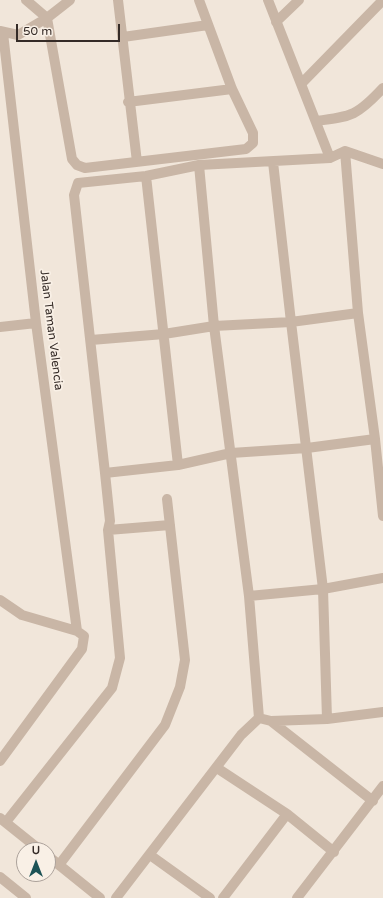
<!DOCTYPE html>
<html>
<head>
<meta charset="utf-8">
<style>
	body { margin:0 }
	#map { position:relative; width:383px; height:898px; overflow:hidden; background:#f1e6da; font-family:"Varela Round",sans-serif }
	canvas { display:block }
	.north { position:absolute; left:16px; top:842px; width:40px; height:40px; box-sizing:border-box; background:#f9f0e6; border:1px solid #aba19a; border-radius:50%; rotate:0deg; font-size:11px; font-weight:700; line-height:16px; text-align:center; color:#352b27 }
	.north::after { content:''; display:block; margin:auto; width:14px; height:18px; background:#1d5356; clip-path:polygon(50% 0,100% 100%,50% 72%,0 100%) }
	.scale { position:absolute; left:16px; top:24px; width:104px; height:18px; box-sizing:border-box; border:2px solid #352b27; border-top:0; padding-left:5px; font-size:12px; line-height:14px; white-space:nowrap; color:#352b27; -webkit-text-stroke:3px #f9f0e6; paint-order:stroke }
</style>
</head>
<body>
<div id="map">
<canvas width="383" height="898"></canvas>
<div class="north">U</div>
<div class="scale">50 m</div>
</div>
<script>
const context = document.querySelector('canvas').getContext('2d');
context.lineJoin = 'round';
function strokePath(path, color, width, dash) {
  context.strokeStyle = color;
  context.lineWidth = width;
  context.lineCap = dash ? 'butt' : 'round';
  context.setLineDash(dash || []);
  context.stroke(path);
}
function drawText(font, color, halo, rows, align = 'center') {
  context.font = font + ' "Varela Round",sans-serif';
  context.lineWidth = 3.5;
  context.setLineDash([]);
  context.textBaseline = 'middle';
  context.strokeStyle = halo;
  context.fillStyle = color;
  for (const [text, x, y, turn = 0] of rows) {
    context.save();
    context.translate(x, y);
    context.rotate((+turn || 0) * Math.PI / 180);
    context.textAlign = isNaN(turn) ? turn : align;
    if (halo) context.strokeText(text, 0, 0);
    context.fillText(text, 0, 0);
    context.restore();
  }
}
strokePath(new Path2D(`
	M26,0L47,18L72,159L77,165L85,168L246,149L253,143V133L232,89L199,0
	M118,0L137,162
	M268,0L330,158
	M276,22L299,0
	M0,31L18,35L47,18L70,0
	M3,33L36,323L77,631
	M123,37L208,25
	M301,84L383,0
	M128,102L232,89
	M316,121C352,117 358,115 383,88
	M345,151L358,313L375,439L383,516
	M273,162L291,322L323,589L327,719
	M146,176L178,465
	M0,327L36,323
	M91,340L164,334L214,326L291,322L358,313
	M105,473L74,195L78,183L146,176L199,165L330,158L345,151L383,164
	M108,530L170,525
	M249,596L323,589L383,578
	M0,600L22,615L77,631L84,636L82,649L0,761
	M259,718L271,721L373,801
	M271,721L327,719L383,712
	M217,768L287,814L334,852
	M0,818L40,850
	M6,822L112,688L120,658L108,530L110,521L105,473L178,465L231,453L307,448L375,439
	M150,855L210,898
	M48,856L100,898
	M59,865L165,725L180,687L185,660L167,499
	M0,877L26,898
	M116,898L241,735L259,718L249,596L214,326L199,165
	M223,898L287,814
	M297,898L383,786`), '#c9b6a6', 10);
drawText('12px', '#352b27', '#f9f0e6', [
	["Jalan Taman Valencia",51,330,83]
]);
</script>
</body>
</html>
